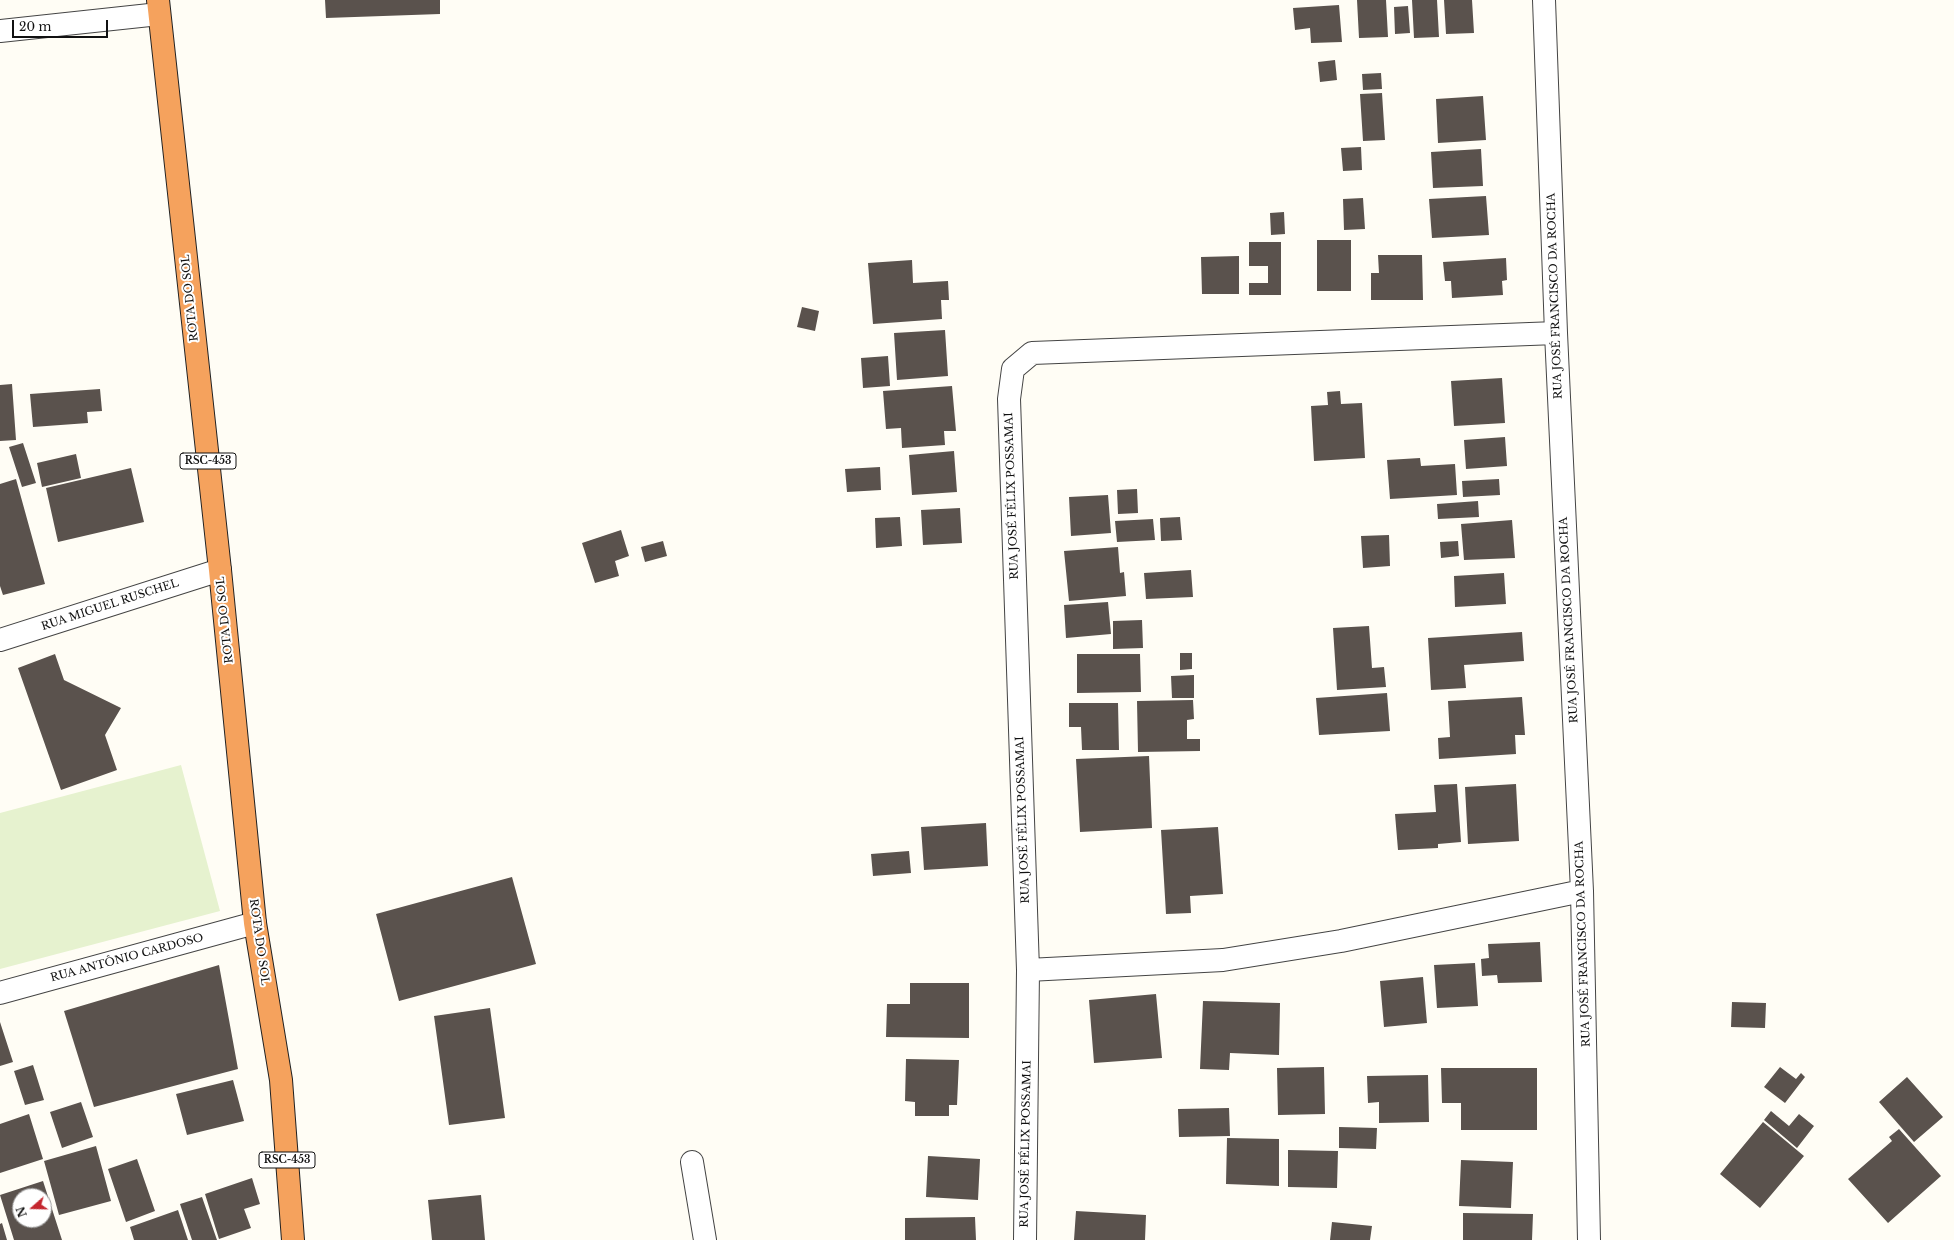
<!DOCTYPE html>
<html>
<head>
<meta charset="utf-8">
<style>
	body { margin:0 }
	#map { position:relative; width:1954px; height:1240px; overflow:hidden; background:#fffdf5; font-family:"Libre Baskerville",serif }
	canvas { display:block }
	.north { position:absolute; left:12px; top:1188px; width:40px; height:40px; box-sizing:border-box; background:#fff; border:1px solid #a0a0a0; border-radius:50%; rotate:250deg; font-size:11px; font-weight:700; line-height:16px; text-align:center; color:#111 }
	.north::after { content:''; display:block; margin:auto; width:14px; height:18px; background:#c4262e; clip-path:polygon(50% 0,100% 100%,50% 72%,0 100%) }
	.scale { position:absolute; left:12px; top:20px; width:96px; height:18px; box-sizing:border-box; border:2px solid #111; border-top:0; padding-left:5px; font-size:12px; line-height:14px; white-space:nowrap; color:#111; -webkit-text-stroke:3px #fff; paint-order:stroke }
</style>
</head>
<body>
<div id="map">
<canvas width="1954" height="1240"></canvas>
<div class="north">N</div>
<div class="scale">20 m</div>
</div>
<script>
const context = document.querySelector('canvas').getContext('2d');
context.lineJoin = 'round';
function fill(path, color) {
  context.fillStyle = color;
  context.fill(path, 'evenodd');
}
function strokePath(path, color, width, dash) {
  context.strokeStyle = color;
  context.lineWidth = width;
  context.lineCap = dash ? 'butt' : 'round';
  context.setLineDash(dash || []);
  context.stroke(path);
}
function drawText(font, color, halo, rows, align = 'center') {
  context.font = font + ' "Libre Baskerville",serif';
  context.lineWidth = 4;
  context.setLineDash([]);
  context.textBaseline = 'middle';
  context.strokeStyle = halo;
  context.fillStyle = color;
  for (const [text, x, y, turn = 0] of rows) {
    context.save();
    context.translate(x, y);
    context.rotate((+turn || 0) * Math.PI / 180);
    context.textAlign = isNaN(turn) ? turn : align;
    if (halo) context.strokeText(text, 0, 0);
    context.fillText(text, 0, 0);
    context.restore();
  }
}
fill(new Path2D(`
	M181,765L220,911L0,969V813Z`), '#e6f2cf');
fill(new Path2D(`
	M325,0H440V14L326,18Z
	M1357,0H1386L1388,37L1359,38Z
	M1412,0H1437L1439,37L1414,38Z
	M1444,0H1472L1474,33L1446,34Z
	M1339,5L1342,42L1311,43L1310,28L1295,30L1293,8Z
	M1408,6L1410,33L1395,34L1394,7Z
	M1335,60L1337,80L1320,82L1318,62Z
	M1381,73L1382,89L1363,90L1362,74Z
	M1382,93L1385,140L1363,141L1360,94Z
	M1483,96L1486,140L1438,143L1436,99Z
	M1361,147L1362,170L1343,171L1341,148Z
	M1481,149L1483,186L1433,188L1431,152Z
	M1486,196L1489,235L1432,238L1429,199Z
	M1363,198L1365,229L1344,230L1343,199Z
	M1284,212L1285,234L1271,235L1270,213Z
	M1317,240H1351V291H1317Z
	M1249,242H1281V295H1249V283H1268V266H1249Z
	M1378,255H1422L1423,300H1371V273H1379Z
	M1239,256V294H1202L1201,257Z
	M1506,258L1507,280L1502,281L1503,295L1452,298L1451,281H1445L1443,262Z
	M912,260L913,283L948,281L949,300H941L942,319L873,324L868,263Z
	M802,307L819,311L815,331L797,327Z
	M945,330L948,376L897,380L894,333Z
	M888,356L890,386L863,388L861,358Z
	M1502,378L1505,423L1454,426L1451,381Z
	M12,384L16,440L0,441V385Z
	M952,386L956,431H944L945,445L902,448L901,428L886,429L883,391Z
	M100,389L102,411L87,412L88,423L33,427L30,394Z
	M1340,391L1341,404L1362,403L1365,458L1314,461L1311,406L1328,405L1327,392Z
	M1505,437L1507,466L1466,469L1464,440Z
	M23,443L36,483L22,487L9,447Z
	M954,451L957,492L912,495L909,455Z
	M76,454L81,478L42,487L37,463Z
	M1420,458L1421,466L1455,464L1457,495L1390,499L1387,460Z
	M880,467L881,490L847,492L845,469Z
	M131,468L144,522L58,542L46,488Z
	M16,479L45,584L3,595L0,586V484Z
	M1499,479L1500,495L1463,497L1462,481Z
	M1137,489L1138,513L1118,514L1117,490Z
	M1108,495L1111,533L1071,536L1069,497Z
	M1478,501L1479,517L1438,519L1437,504Z
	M960,508L962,543L923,545L921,510Z
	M900,517L902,546L876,548L875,518Z
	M1180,517L1182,540L1161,541L1160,518Z
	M1153,519L1155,540L1117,542L1115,521Z
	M1512,520L1515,558L1464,560L1461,524Z
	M621,530L629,556L615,561L619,576L595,583L582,543Z
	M1389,535L1390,566L1363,568L1361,536Z
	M663,541L667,556L645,562L641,547Z
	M1458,541L1459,556L1441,558L1440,542Z
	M1118,547L1120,573L1124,572L1126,596L1069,601L1064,551Z
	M1191,570L1193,597L1146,599L1144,573Z
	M1504,573L1506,604L1455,607L1454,576Z
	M1108,602L1111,634L1066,638L1064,605Z
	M1142,620L1143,648L1113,649V621Z
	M1369,626L1372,668L1384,667L1386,687L1337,690L1333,628Z
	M1522,632L1524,661L1464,665L1466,688L1431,690L1428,638Z
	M1180,653H1192V669L1180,670Z
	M55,654L64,680L121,708L105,735L117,770L61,790L18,668Z
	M1077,654H1140L1141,692L1077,693Z
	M1194,675V698H1172L1171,676Z
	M1387,693L1390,731L1319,735L1316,698Z
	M1522,697L1525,735H1515L1516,754L1439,759L1438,738L1450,737L1448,701Z
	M1193,700L1194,719L1187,720V739H1200V751L1138,752L1137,701Z
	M1069,703H1118L1119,750H1082L1081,727H1069Z
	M1149,756L1152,828L1080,832L1076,759Z
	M1457,784L1461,842L1438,844V848L1398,850L1395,814L1436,812L1434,785Z
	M1516,784L1519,841L1468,844L1465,787Z
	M986,823L988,866L924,870L921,827Z
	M1218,827L1223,894L1190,896L1191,913L1166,914L1161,830Z
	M909,851L911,873L873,876L871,854Z
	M512,877L536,964L399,1001L376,914Z
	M1540,942L1542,982L1498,983L1497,975L1482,976L1481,959L1489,958L1488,944Z
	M1475,963L1478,1006L1437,1008L1434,965Z
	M219,965L238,1069L94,1107L64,1011Z
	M1423,977L1427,1023L1384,1027L1380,981Z
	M910,983H969V1038L886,1037L887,1004H910Z
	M1156,994L1162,1058L1094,1063L1089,1000Z
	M1203,1001L1280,1003L1279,1055L1230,1053L1229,1070L1200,1069Z
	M1732,1002L1766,1003L1765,1028L1731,1027Z
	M490,1008L505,1118L449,1125L434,1016Z
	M0,1022L13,1062L0,1066Z
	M906,1059L959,1060L957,1105H949V1116H915V1102L905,1101Z
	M33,1065L44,1100L25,1105L14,1071Z
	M1324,1067L1325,1114L1278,1115L1277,1068Z
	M1780,1067L1796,1079L1801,1073L1805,1077L1785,1103L1764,1087Z
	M1441,1068H1537V1130H1461V1103H1442Z
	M1428,1075L1429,1122L1379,1123V1102L1368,1103L1367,1076Z
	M1907,1077L1943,1117L1914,1142L1879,1102Z
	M233,1080L244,1121L187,1135L176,1094Z
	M81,1102L93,1137L62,1148L50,1112Z
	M1229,1108L1230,1136L1179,1137L1178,1109Z
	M1771,1111L1789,1126L1799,1114L1814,1126L1797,1148L1764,1120Z
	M29,1114L43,1159L0,1173V1124Z
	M1763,1122L1804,1156L1760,1208L1720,1174Z
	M1339,1127L1377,1128L1376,1149L1339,1148Z
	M1899,1129L1941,1176L1888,1223L1848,1179L1892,1141L1889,1137Z
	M1227,1138L1279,1139V1186L1226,1184Z
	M96,1146L111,1201L59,1215L44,1161Z
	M1288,1150L1338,1151L1337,1188L1288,1187Z
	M928,1156L980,1159L978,1200L926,1197Z
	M137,1159L155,1211L126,1222L108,1169Z
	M1461,1160L1513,1162L1511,1208L1459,1206Z
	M252,1178L260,1204L244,1209L251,1228L219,1239L205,1194Z
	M43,1181L62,1240H14L0,1195ZM20,1196H44V1220H20Z
	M481,1195L485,1240H432L428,1200Z
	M202,1197L217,1240H192L180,1204Z
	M178,1210L188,1240H134L130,1227Z
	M1076,1211L1146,1215L1145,1240H1074Z
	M1463,1213L1533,1214L1532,1240H1463Z
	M975,1217L976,1240H905V1218Z
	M1332,1222L1372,1226L1370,1240H1330Z
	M2,1223L7,1240H0V1224Z`), '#5a524d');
const minor = new Path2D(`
	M1544,0L1556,333L1582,891L1589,1240
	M0,31L159,14
	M0,640L220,570
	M1028,970L1223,960L1341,941L1582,891
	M0,993L255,923
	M692,1162L705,1240
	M1025,1240L1028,970L1009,399L1013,369L1032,353L1556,333`);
const highway = new Path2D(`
	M158,0L220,570L255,923L281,1080L293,1240`);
strokePath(minor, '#444', 24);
strokePath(highway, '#222', 24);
strokePath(minor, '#fff', 22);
strokePath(highway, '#f5a25d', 22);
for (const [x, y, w] of [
	[208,461,56],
	[287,1160,56]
]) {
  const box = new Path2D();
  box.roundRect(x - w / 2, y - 8, w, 16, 3);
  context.fillStyle = '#fff';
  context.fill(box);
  strokePath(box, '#111', 1);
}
drawText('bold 10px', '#111', null, [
	["RSC-453",208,461],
	["RSC-453",287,1160]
]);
drawText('11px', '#111', '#fff', [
	["RUA JOSÉ FRANCISCO DA ROCHA",1555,296,-92],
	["ROTA DO SOL",190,298,-96],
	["RUA JOSÉ FÉLIX POSSAMAI",1012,496,-92],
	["RUA MIGUEL RUSCHEL",110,605,-18],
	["ROTA DO SOL",225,620,-96],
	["RUA JOSÉ FRANCISCO DA ROCHA",1569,620,-93],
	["RUA JOSÉ FÉLIX POSSAMAI",1023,820,-92],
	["ROTA DO SOL",259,942,82],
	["RUA JOSÉ FRANCISCO DA ROCHA",1583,944,-92],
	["RUA ANTÔNIO CARDOSO",127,958,-15],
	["RUA JOSÉ FÉLIX POSSAMAI",1026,1144,-89]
]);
</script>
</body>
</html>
